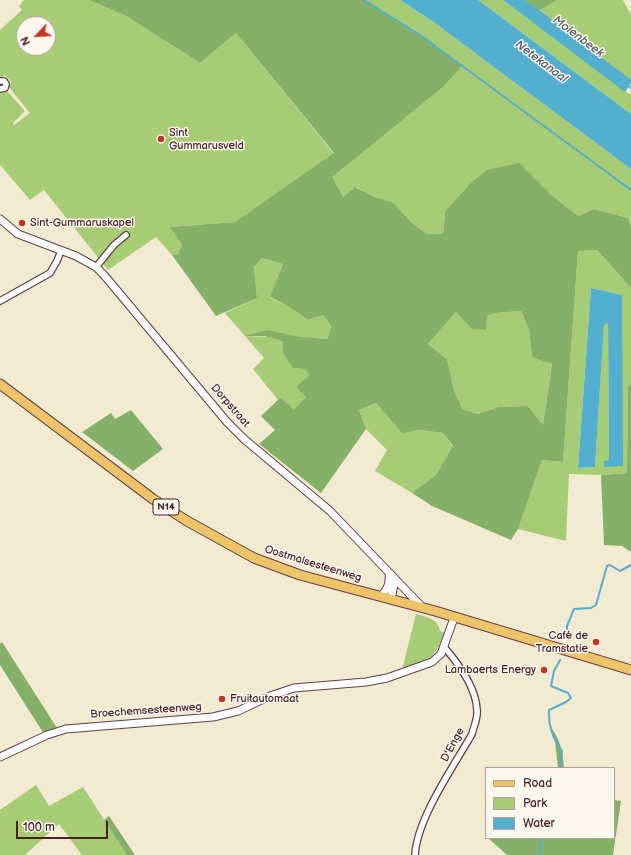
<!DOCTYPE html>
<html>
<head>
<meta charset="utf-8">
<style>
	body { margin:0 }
	#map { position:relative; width:631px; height:855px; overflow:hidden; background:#f3ead2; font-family:"Balsamiq Sans",sans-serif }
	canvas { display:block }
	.legend { position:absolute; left:485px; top:767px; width:130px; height:72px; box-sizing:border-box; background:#fbf7ec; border:1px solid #b4a19f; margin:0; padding:5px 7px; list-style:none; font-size:12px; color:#4a1f2b }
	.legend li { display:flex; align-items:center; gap:8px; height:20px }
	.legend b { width:20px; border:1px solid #b4a19f }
	.north { position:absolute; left:16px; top:16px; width:40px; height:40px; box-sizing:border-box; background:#fbf7ec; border:1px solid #b4a19f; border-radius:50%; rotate:245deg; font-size:11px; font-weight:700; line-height:16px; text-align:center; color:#4a1f2b }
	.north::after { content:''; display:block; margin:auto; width:14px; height:18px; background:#c8321e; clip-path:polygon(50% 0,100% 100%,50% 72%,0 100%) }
	.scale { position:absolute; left:16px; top:821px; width:92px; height:18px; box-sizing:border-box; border:2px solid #4a1f2b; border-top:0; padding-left:5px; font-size:12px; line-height:14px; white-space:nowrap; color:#4a1f2b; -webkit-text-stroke:3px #fbf7ec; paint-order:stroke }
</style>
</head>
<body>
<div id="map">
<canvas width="631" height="855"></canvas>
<ul class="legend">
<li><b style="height:5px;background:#edc569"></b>Road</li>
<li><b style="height:11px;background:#a7cc76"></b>Park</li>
<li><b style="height:11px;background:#52afd0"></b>Water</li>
</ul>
<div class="north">N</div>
<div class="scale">100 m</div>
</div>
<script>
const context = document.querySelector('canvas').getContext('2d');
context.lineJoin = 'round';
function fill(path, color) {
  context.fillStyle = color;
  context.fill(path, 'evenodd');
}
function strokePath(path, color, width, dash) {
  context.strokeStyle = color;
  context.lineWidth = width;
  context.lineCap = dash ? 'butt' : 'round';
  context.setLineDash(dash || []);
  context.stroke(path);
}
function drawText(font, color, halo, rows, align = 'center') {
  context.font = font + ' "Balsamiq Sans",sans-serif';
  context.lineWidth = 3;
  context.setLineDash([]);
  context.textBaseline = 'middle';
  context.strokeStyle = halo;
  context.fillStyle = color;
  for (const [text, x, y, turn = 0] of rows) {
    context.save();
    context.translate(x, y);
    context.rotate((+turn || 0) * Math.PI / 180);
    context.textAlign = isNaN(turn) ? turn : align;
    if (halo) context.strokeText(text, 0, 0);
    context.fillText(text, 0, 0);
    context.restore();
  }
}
fill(new Path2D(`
	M24,0H89L126,16L200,63L236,33L334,154L235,222L171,227L182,245L178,256L172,255L156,237L108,270L44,190L30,200L0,165V91L6,90L25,111L13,123L14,125L30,113L8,86L11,82L5,75L0,78V30L22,10L19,6ZM24,24H48V48H24Z
	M364,0H400L432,21L631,169V228L628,218L594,209L578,216L550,194L445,212L443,234H427L412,223L394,203L375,197L356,187L343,197L331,177L442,88L461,66L420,35Z
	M478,0H503L631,95V114Z
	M514,0H623L631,15V83Z
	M597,250L631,288V383L628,386L627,473L601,475L569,474L566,541L518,529L542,460L563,462L578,251ZM591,288L622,295V466L604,461H609L608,323H604L595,467L578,468Z
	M262,258L283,264L270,298L288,306L308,320L323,315L331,326L329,339L246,336H265L283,342V354L293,368L305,369L309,375L297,387L306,397L294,411L281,397L278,400L253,369L264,358L225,313L257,298L254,267Z
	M521,311L529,329L532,357L552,363L543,425L528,406L498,407L478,414L461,409L454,390L447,359L428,344L456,312L472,328L485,330L487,316L495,313Z
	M376,403L402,432L419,430L443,433L453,447L436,475L412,493L375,471L387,450L366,429L359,410Z
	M416,614C427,617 438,619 440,631L444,632C436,660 426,661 402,670Z
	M36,785L49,806L83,787L127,855H82L59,824L25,855H0V810Z`), '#a7cc76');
fill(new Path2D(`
	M89,0H364L420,35L462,66L442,88L332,177L343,197L355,187L375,197L394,203L412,223L427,234H443L445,212L470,184L487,170L519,163L550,194L578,216L594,209L628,218L631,228V288L597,250L578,251L563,462L542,460L518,529L511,540L432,506L412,493L436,475L453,446L443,433L419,430L402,433L376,403L359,410L366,429L321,493L259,444L275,430L261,416L281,397L294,410L306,397L296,387L309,375L305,369L293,368L283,354V342L265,336H244L268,330L300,337L328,339L331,326L323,315L308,320L288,306L270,297L283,264L262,258L254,267L257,298L216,316L172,255H178L182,245L170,227L235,222L334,153L236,33L200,63L126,16ZM521,311L529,329L532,357L552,364L543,425L528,406L498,407L478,414L462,409L454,390L447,359L428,344L456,312L472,329L486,330L487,316L495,313Z
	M524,0H557L539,10Z
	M631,383V552L622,546L604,545L601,475L627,473L628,386Z
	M131,410L163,449L133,471L82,432L111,413L115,419Z
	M2,642L57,728L44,734L0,665V644Z
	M549,726C560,736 563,754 564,768H558L555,741Z
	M614,800L621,801L613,855H507L488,838H614Z
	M109,816L135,855H127L104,820Z`), '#85b067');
fill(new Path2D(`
	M400,0H478L631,114V169L432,21Z
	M503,0H524L539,10L631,80V83L625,92Z
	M591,288L622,295L623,466L604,467V461L609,460L608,323L604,324L595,467L578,468Z`), '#52afd0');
strokePath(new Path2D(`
	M364,0L420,35L631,190
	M627,85L631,88
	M567,638V626L574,609L591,608L596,605L607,566L610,565L620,571L631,565
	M560,660L554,671L551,686L568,693L571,698L566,702L549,710C548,726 553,738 562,751L560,768
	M539,855L542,838`), '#52afd0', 2);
const minor = new Path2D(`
	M0,81H4L6,84L5,88L0,89
	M96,267L114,245L126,235
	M0,301L50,273L57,261L61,251
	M415,855C417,818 454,766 472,734C474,726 478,718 477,710C476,687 458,663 444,647`);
const tertiary = new Path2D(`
	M0,219L18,234L76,256L96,267L104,275L227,422L244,439L330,511L422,607
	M381,596C388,589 390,583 389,573
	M391,599L395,579
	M0,757L47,735L66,729L213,717L238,711L270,696L294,688L366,682L387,678L432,662L441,654L454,618`);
const primary = new Path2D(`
	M0,384L153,499L187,521L254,558L300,575L435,611L631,670`);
strokePath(minor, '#633d44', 8);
strokePath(tertiary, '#633d44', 9);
strokePath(primary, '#633d44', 11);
strokePath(minor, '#fff', 5.5);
strokePath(tertiary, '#fff', 7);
strokePath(primary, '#edc569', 9);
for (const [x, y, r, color] of [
	[161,139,4,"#c8321e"],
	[22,223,4,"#c8321e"],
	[596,642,4,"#c8321e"],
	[544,670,4,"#c8321e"],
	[222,699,4,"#c8321e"]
]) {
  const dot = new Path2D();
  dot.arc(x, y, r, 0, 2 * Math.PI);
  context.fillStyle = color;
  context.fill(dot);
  strokePath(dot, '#fbf7ec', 1.5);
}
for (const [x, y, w] of [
	[166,507,26]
]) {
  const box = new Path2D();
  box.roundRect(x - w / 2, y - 8, w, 16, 3);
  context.fillStyle = '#fbf7ec';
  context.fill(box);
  strokePath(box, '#4a1f2b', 1);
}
drawText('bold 10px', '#4a1f2b', null, [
	["N14",166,507]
]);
drawText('11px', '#4a1f2b', '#fbf7ec', [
	["Sint",169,133],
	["Gummarusveld",169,146],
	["Sint-Gummaruskapel",30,223],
	["Café de",588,636,"right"],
	["Tramstatie",588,649,"right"],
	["Lambaerts Energy",536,670,"right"],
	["Fruitautomaat",230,699]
], 'left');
drawText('11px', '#4a1f2b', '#fbf7ec', [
	["Dorpstraat",230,406,49],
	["Oostmalsesteenweg",313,564,17],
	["Broechemsesteenweg",146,711,-4],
	["D'Enge",453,745,-62]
]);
drawText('italic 12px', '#4d596d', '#fbf7ec', [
	["Molenbeek",578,37,37],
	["Netekanaal",541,62,37]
]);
</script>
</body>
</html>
